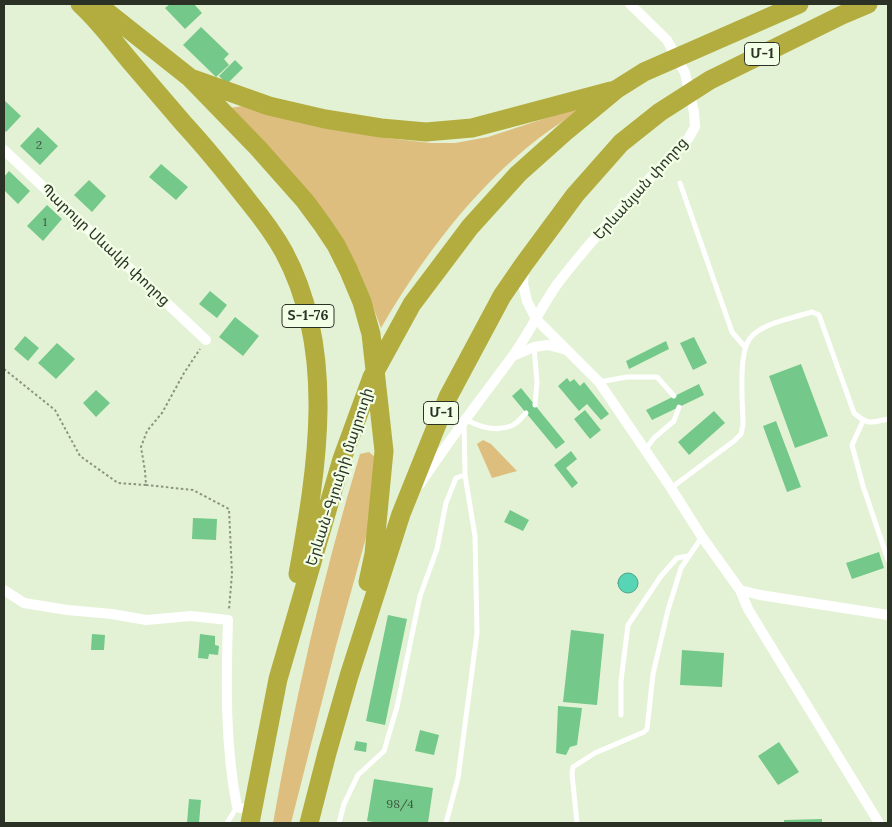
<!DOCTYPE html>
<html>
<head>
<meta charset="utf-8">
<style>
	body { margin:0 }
	#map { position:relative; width:892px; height:827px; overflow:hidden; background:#e3f2d4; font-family:Lora,serif }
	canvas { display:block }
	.frame { position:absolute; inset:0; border:5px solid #2c3126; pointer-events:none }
</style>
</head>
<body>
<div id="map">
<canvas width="892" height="827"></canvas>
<div class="frame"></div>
</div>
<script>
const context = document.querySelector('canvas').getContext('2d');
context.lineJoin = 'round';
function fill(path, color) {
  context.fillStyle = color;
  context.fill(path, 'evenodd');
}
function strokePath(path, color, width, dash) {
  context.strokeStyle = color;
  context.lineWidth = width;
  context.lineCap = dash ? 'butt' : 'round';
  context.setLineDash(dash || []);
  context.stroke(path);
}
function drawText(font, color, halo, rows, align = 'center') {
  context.font = font + ' Lora,"Noto Sans Armenian",serif';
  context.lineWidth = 4.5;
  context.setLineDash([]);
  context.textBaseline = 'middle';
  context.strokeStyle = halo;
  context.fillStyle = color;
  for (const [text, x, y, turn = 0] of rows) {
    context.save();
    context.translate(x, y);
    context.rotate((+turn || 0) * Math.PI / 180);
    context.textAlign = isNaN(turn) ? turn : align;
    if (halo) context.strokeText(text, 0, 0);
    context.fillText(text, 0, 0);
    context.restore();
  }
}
fill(new Path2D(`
	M586,105C571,116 555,126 539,138C475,187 421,259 381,328L359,270L328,216L309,194L229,108L243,106L387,138L431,143H455L488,137Z
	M483,440L491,444L517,471L492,478L477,444Z
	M369,452L375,457L372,516L336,646L291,823H273C295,699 323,575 360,454Z`), '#debe7e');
const water = new Path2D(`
	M618 583a10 10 0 1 1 20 0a10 10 0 1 1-20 0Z`);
fill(water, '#57d5b4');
strokePath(water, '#4aa489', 1);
fill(new Path2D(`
	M170,4H194L202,13L185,29L165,8Z
	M201,27L229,54L224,59L229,65L216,77L183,45Z
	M235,60L243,68L227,84L219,76Z
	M4,100L21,116L6,132L4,130Z
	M38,127L58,146L40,165L20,146Z
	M161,164L188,187L176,200L149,177Z
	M9,171L30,191L18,204L4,190V177Z
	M89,180L106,196L92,212L74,195Z
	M47,205L62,219L43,241L27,226Z
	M210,291L227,305L217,318L199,304Z
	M235,317L259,336L243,356L219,337Z
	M25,336L39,348L28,361L14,349Z
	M694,337L707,363L693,370L680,343Z
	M666,341L669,349L629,369L626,361Z
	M57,343L75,359L56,379L38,363Z
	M801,364L828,436L795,448L769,376Z
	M567,378L570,382L574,379L580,386L584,382L609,414L601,420L587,404L579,411L558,386Z
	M699,384L704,395L652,420L646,410Z
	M521,388L565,442L556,449L512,396Z
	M96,390L110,403L96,417L83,403Z
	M585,410L601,430L590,439L574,419Z
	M714,411L725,423L689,455L678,442Z
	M776,421L801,487L787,492L763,426Z
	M571,451L577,459L566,468L578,483L572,488L554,465Z
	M510,510L529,520L523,531L504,522Z
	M193,518L217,519L216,540L192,539Z
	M879,552L884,568L852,579L846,563Z
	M388,615L407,619L385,725L366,721Z
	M571,630L604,634L597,705L563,702Z
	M92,634L105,635L104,650H91Z
	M200,634L215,636V645L219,646L218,655L209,654L208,659L198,658Z
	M682,650L724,653L722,687L680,685Z
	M558,706L582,708L577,745L570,747L566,755L556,753Z
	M420,730L439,735L434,755L415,751Z
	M356,741L367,743L366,752L354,750Z
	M779,742L799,772L778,785L758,756Z
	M374,779L433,788L428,823H379L367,821Z
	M189,799L201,800L199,823H187Z
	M822,819V823H784V820Z`), '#74c889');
strokePath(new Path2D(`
	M4,369L55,410L80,456L118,483L146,485L145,471L141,447L147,431L162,413L184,373L200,349
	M146,485L193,490L229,509L232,574L229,609`), '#8a947f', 2, [2.5, 2.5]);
strokePath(new Path2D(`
	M680,183L732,332L744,346
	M534,347L537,382L535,405
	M599,382L627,377H657L674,396
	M465,419C479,427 495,432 511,426C517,424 522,417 526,413
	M863,421L852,445L863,486L888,560
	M645,450L654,438L674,421L679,407
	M671,488L734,441L741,434L743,425C743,404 737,350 752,336C765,323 789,319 805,314L812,312L819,315L854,413C868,425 870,423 888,419
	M621,715V681L628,625L661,576L677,558L688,556
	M227,823L237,807
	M339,823L344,804L358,775L384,751L397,707L420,596L437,549L446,503L456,478L465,475
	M446,823L458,778L477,633L475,536L465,475L464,422
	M577,823L572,774L573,767L595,753L644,732L647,729L653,674L668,610L681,568L702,537`), '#fff', 5);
strokePath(new Path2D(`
	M4,150L206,340
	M524,270L523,284L527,301L536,319L599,382L671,488L702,537L740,590L748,609L879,823
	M513,356L534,347L548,345L567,350
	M420,484C449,440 480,400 512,357C529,334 541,307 558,283C597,232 643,185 688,139L695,127L694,112L685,73L667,40L630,4
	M4,590L24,603L67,610L112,614L146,620L191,616L228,620C226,683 225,745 237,807L252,811
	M740,590L760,595L888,615`), '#fff', 10);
strokePath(new Path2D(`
	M80,4C99,21 113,41 130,61C148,82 166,103 184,124C207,149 228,175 249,202C262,218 274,234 284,252C337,351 317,469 298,574
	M97,4L189,77L258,148L305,201L322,224L336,245L349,271L362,302L371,334L384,451L374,554L368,582
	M193,79L269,106L325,119L381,128L426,132L472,128L611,91
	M250,823L278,679L342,459L372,377L412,304L470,227L518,174L565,132L617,89L644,72L799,4
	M309,823L327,753L349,676L401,514L448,397L502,296L524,264L575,195L621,143L660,112L710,80L842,15L868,4`), '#b3ad40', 19);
drawText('12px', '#3e573f', null, [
	["2",39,146],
	["1",45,223],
	["98/4",400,805]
]);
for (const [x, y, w] of [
	[762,54,35],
	[308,316,52],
	[441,413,35]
]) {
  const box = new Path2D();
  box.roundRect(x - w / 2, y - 11.5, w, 23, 4);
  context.fillStyle = '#f2fee6';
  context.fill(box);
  strokePath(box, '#2c3126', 1);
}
drawText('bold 14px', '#2c3126', null, [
	["Մ-1",762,54],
	["Տ-1-76",308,316],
	["Մ-1",441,413]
]);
drawText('15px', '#2c3126', '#f2fee6', [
	["Երևանյան փողոց",641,189,-48],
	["Պարույր Սևակի փողոց",105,245,43],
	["Երևան-Գյումրի մայրուղի",340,477,-72]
]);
</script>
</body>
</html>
